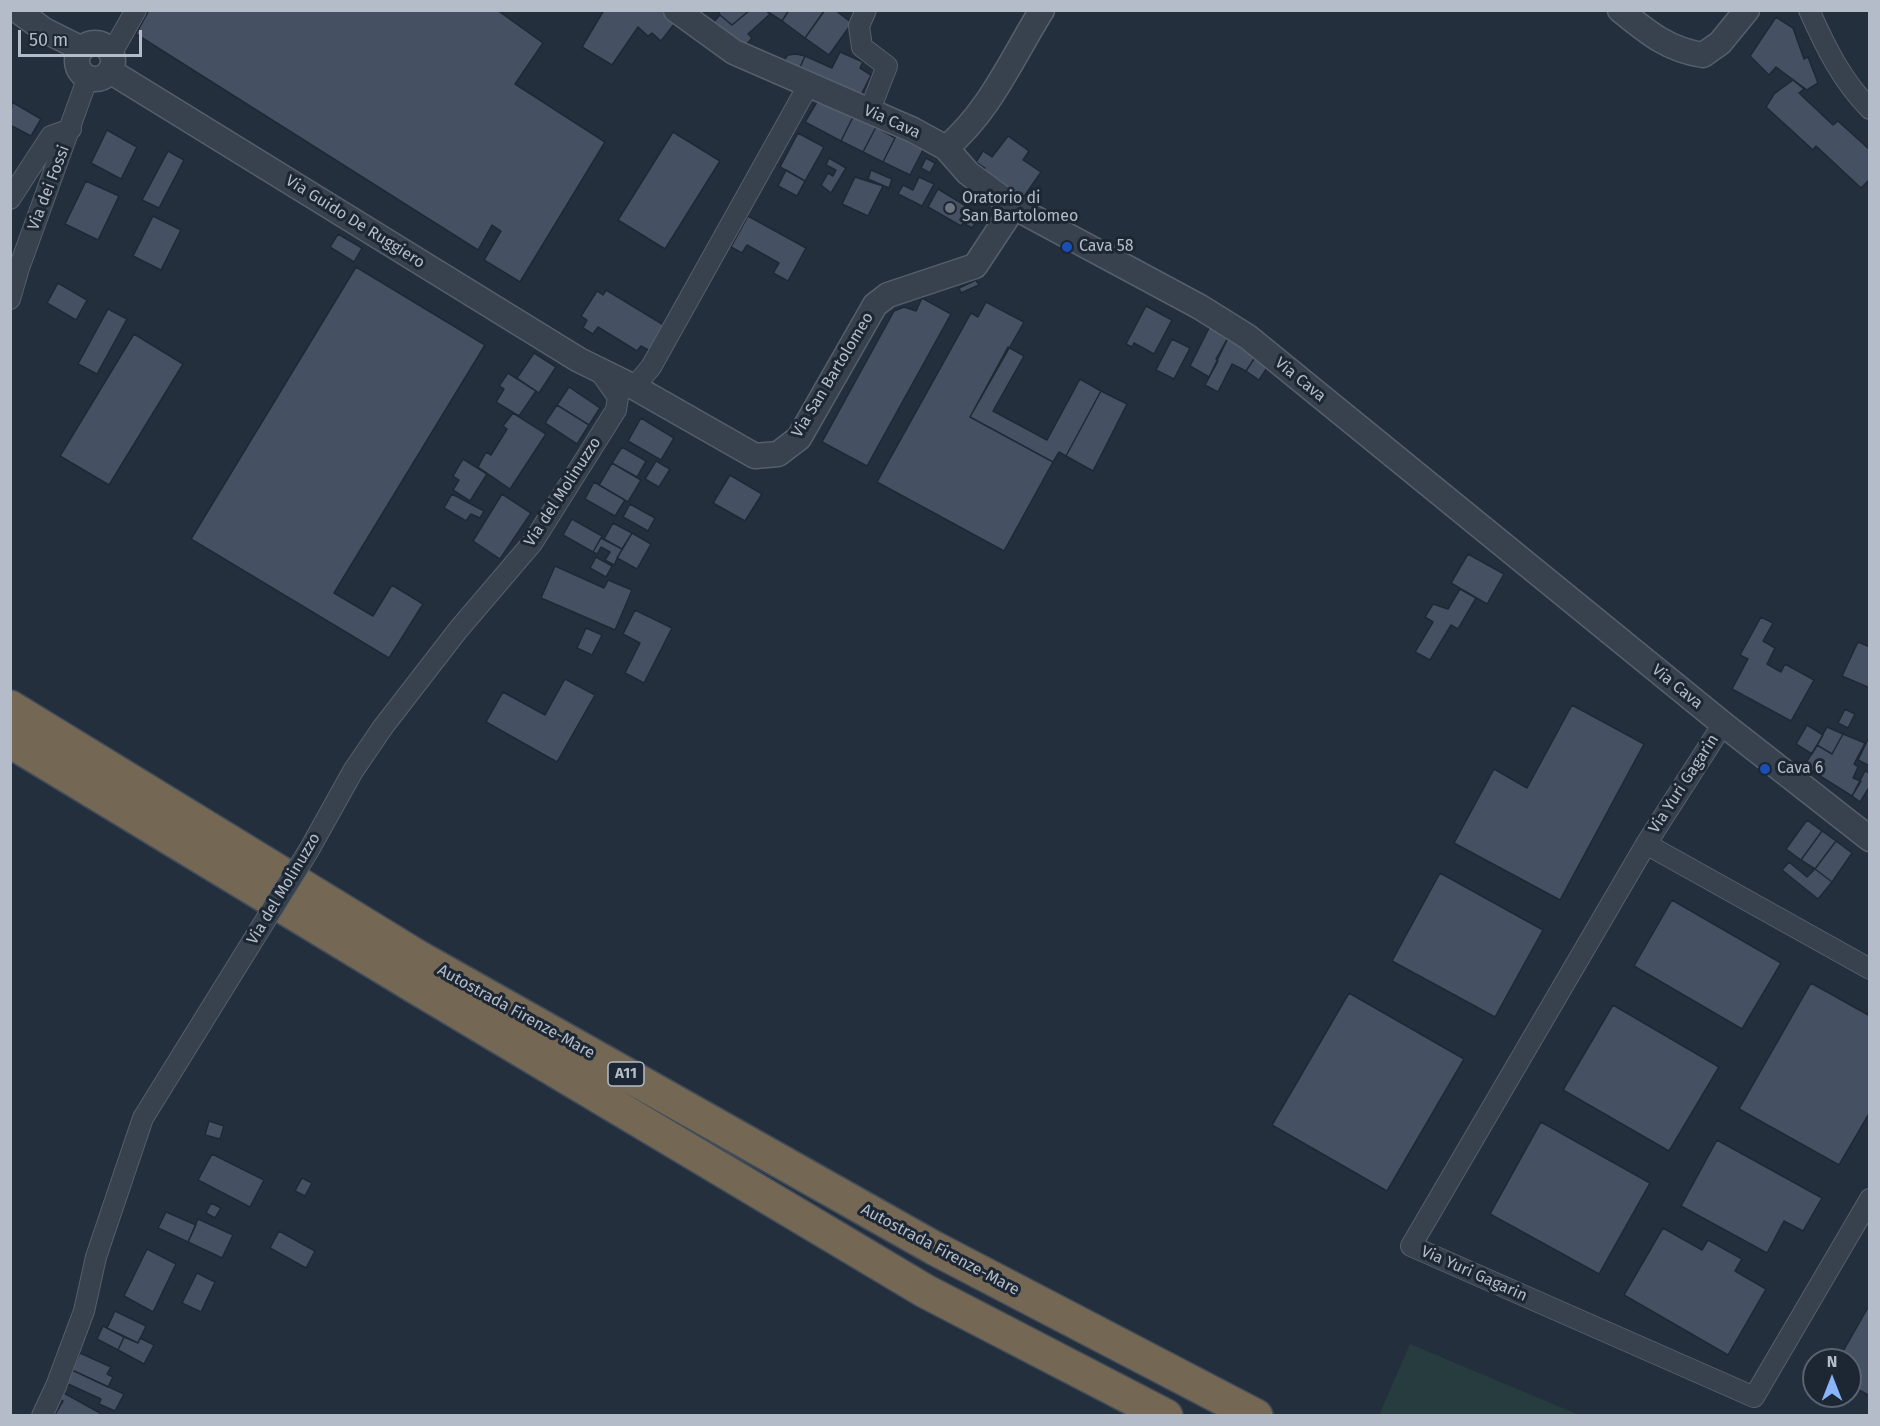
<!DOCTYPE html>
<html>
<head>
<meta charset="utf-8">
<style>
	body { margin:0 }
	#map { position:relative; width:1880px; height:1426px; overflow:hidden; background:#242f3e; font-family:"Fira Sans",sans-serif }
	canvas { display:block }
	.frame { position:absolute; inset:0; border:12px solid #b4bcc9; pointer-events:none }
	.north { position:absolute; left:1802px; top:1348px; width:60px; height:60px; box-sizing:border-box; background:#1d2633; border:2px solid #59626f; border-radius:50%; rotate:0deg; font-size:16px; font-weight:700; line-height:24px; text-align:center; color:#b4bcc9 }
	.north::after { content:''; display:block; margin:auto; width:21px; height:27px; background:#8ab4f8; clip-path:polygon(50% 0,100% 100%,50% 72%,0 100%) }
	.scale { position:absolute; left:18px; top:30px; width:124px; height:27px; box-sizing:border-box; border:3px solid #b4bcc9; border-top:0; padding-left:8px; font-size:18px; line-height:21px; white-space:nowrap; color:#b4bcc9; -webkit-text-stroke:4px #1d2633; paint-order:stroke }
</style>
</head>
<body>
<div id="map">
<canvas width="1880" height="1426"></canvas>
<div class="frame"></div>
<div class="north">N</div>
<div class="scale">50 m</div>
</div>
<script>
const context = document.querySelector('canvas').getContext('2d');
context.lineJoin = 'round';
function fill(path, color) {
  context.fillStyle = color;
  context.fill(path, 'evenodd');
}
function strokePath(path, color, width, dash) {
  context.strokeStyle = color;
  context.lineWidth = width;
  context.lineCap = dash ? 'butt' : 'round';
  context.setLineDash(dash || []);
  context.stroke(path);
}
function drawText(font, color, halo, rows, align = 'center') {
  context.font = font + ' "Fira Sans",sans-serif';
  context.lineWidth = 6;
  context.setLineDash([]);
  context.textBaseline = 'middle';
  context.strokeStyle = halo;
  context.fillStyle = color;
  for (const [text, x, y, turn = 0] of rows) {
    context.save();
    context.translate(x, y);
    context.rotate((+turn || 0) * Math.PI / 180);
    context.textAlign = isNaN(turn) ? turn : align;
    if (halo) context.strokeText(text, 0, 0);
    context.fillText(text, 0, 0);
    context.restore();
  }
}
fill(new Path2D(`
	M1410,1344L1579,1415H1379Z`), '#263c3f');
const building = new Path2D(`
	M149,10H497L543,43L515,84L605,142L520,282L484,260L501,231L492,225L478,250L136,34Z
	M604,10H661L675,23L661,41L652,33L648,36L638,27L612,65L582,47Z
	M718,10H750L732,25L720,15Z
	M750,10H765L770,14L748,34L752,38L745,46L711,25L720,15L732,25Z
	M765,10H789L782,21Z
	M789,10L795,11H824L805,38L782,21Z
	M825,10H835L852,23L829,55L805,38Z
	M1776,17L1793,28L1804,59L1808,57L1818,83L1807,90L1776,67L1769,75L1750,56Z
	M840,52L863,62L860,68L871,75L859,99L798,72L805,56L832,68Z
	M796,54L805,56L798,72L790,68L792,64L784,60L788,55Z
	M1793,80L1804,89L1799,93L1833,125L1838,121L1870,150V179L1861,188L1816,146L1813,150L1766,107L1774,94Z
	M821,95L854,115L841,141L805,122Z
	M12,102L41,119L31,136L10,125Z
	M854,115L876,127L863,152L841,141Z
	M876,127L895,138L883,162L863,152Z
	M107,130L137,147L121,179L91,163Z
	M673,132L720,161L665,249L618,220Z
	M898,132L925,146L910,175L883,162Z
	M798,133L824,147L805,181L780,167Z
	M1008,136L1029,151L1023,160L1041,172L1023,198L983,171L985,168L976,162L983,151L992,157Z
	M168,151L184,160L159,208L142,200Z
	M829,158L846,168L831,193L821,185L828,173L833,176L836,170L826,165Z
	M926,158L935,163L930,173L921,168Z
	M786,170L805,181L797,196L778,186Z
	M871,170L892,179L889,188L868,179Z
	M855,177L883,186L868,216L842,204Z
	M919,177L934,184L922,206L898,194L903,185L913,190Z
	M86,181L119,196L98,240L65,224Z
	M938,189L971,209L970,212L979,217L972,228L963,223L961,226L928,207Z
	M153,216L181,230L161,270L133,256Z
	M748,216L806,248L788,281L773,273L779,263L747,245L742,253L731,247Z
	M338,234L362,248L354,262L330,247Z
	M356,267L485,345L334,593L373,616L392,585L423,604L389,658L191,539Z
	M976,280L979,285L961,293L959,288Z
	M58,283L87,300L76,320L47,303Z
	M606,290L667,327L652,352L641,346L637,351L598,327L593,334L583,328L587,320L581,316L597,291L603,295Z
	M922,298L951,314L867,466L822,442L894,311L904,307L916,311Z
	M986,302L1024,322L970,417L1053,462L1004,551L877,482L971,313L978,317Z
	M1146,306L1172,320L1154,354L1134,343L1132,347L1126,344Z
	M108,309L127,319L97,374L78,364Z
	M1212,322L1230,334L1209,377L1190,366Z
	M134,334L183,364L109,485L60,456Z
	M1230,334L1258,353L1246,371L1232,364L1218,392L1205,385L1218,361L1216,359Z
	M1172,339L1190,348L1174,379L1156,370Z
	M1008,347L1024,356L993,411L1047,440L1080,379L1101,391L1066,456L1059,452L1053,462L970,417Z
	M534,353L556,367L539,393L517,378Z
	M1258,353L1271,362L1259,380L1246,371Z
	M508,373L536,391L519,416L496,402L504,389L499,386Z
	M569,387L600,408L589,425L557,405Z
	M1101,391L1127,404L1093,471L1066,456Z
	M557,405L589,425L577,444L545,423Z
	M513,413L546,434L510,489L478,467L486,452L491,455L507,429L503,426Z
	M641,418L674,438L661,460L628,441Z
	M622,447L646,461L637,477L612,463Z
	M463,459L487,474L470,501L453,490L459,480L453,476Z
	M656,461L670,469L659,487L645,479Z
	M612,463L641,480L628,502L599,485Z
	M730,475L762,494L745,521L713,503Z
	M594,482L625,500L615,516L585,499Z
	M452,494L484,511L480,518L471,514L466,521L444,508Z
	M502,494L531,513L500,559L473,541Z
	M630,504L655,518L648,531L623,517Z
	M572,519L602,536L593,552L563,535Z
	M613,523L632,533L622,549L604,539Z
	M632,533L651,544L637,569L617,558Z
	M601,538L622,549L614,565L605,560L610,552L601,547L597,554L593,552Z
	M1468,554L1504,574L1487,604L1451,583Z
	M596,557L612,566L606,577L590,568Z
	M555,566L604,588L608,580L632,590L615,630L541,598Z
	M1460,589L1476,598L1458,629L1451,625L1430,660L1415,652L1433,622L1425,617L1433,604L1448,609Z
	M635,610L672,628L644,683L625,673L640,643L623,634Z
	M1761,617L1773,623L1763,641L1775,648L1767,664L1781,672L1785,664L1814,680L1791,721L1732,689L1748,659L1740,655Z
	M586,628L602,635L592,655L577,648Z
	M1858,642L1870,647V688L1842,676Z
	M565,679L595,695L557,762L486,722L503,692L545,715Z
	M1572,705L1644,744L1560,900L1454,843L1494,769L1527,788Z
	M1845,709L1855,714L1848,728L1838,723Z
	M1807,725L1823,735L1812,754L1796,744Z
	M1827,727L1843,734L1832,754L1817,745Z
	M1843,734L1865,743L1854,764L1858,767L1853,778L1861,781L1852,796L1804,766L1817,745L1832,754Z
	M1870,735V766L1858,760Z
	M1865,771L1870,773V786L1860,802L1852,796Z
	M1807,820L1822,831L1801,860L1786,849Z
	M1822,831L1836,841L1815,869L1801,860Z
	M1836,841L1852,853L1832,882L1815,869Z
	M1789,862L1807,877L1815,869L1832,882L1818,899L1782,870Z
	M1440,873L1543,930L1495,1017L1392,961Z
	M1672,900L1781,963L1742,1029L1634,966Z
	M1811,983L1870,1016V1112L1839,1165L1739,1109Z
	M1349,993L1464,1059L1387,1191L1272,1125Z
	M1613,1005L1719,1067L1669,1151L1563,1090Z
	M209,1121L224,1126L220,1139L205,1135Z
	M1541,1122L1650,1183L1599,1274L1490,1214Z
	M1717,1140L1822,1198L1803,1231L1784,1221L1767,1253L1681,1206Z
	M212,1154L264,1180L250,1207L198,1180Z
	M302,1178L312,1183L305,1196L295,1191Z
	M211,1203L221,1208L215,1218L206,1213Z
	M166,1212L196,1225L188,1242L158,1228Z
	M198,1219L233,1235L222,1258L188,1242Z
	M1663,1228L1702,1250L1708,1240L1742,1259L1735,1271L1766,1289L1728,1355L1624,1295Z
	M279,1231L315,1251L306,1268L270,1248Z
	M147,1249L176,1264L153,1312L124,1296Z
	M197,1273L215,1282L201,1312L182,1303Z
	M1870,1304V1396L1850,1385V1360H1838Z
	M115,1311L146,1326L138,1343L107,1328Z
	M103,1326L124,1337L118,1350L97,1339Z
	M124,1337L138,1343L140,1338L154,1345L144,1364L118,1350Z
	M80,1353L111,1367L107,1374L113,1377L108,1387L72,1370Z
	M72,1370L124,1394L115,1411L99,1404L101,1399L66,1383Z
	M62,1392L100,1413L99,1416H54L63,1401L58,1398Z`);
fill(building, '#455162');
strokePath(building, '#1f2835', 1.5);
const minor = new Path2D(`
	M866,10L859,26L862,47L887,66L869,112
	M1809,10C1825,46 1842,81 1870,109
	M111,54L136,10
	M10,199L51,136L71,129
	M10,299L19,268L88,77
	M634,387L651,367L809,84
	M1723,724L1646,844L1411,1246L1754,1397L1870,1199
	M1646,844L1870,969
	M309,850L353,771L383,727L458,630L533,542L616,410L618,397L600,372
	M42,1416L56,1386L84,1311L96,1257L143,1118L247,950`);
const tertiary = new Path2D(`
	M17,10L44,30L82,49
	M676,10L734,52L913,130L946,148L968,173L1014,207L1200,307L1248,337L1723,724L1870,839
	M1620,10C1647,32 1668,50 1703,55L1720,43L1747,10
	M77 61a18 18 0 1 1 36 0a18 18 0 1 1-36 0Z
	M110,71L579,360L634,387L755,456L778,454L799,438L875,305L888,295L975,266L1014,207
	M946,148C990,111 1012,58 1042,10`);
const motorway = new Path2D(`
	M10,707L418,957L934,1248L1256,1416
	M10,741L414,986L925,1291L1166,1416`);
strokePath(minor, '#565f6c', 22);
strokePath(tertiary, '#565f6c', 27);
strokePath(motorway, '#434c59', 36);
strokePath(minor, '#38414e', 20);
strokePath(tertiary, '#38414e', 24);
strokePath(motorway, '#746855', 33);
const minorBridge = new Path2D(`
	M247,950L309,850`);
strokePath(minorBridge, '#565f6c', 22, []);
strokePath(minorBridge, '#38414e', 20);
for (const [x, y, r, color] of [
	[950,208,6,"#6b7280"],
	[1067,247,6,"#1a4fb4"],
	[1765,769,6,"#1a4fb4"]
]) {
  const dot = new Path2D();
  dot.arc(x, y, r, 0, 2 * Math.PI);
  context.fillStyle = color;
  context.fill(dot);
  strokePath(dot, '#1d2633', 2);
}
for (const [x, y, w] of [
	[626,1074,36]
]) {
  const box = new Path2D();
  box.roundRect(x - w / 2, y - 12, w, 24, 4.5);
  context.fillStyle = '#1d2633';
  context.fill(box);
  strokePath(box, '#b4bcc9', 1.5);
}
drawText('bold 15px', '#b4bcc9', null, [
	["A11",626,1074]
]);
drawText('16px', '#b4bcc9', '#1d2633', [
	["Via Cava",892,122,24],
	["Via dei Fossi",49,188,-69],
	["Via Guido De Ruggiero",355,222,32],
	["Via San Bartolomeo",833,375,-59],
	["Via Cava",1300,380,39],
	["Via del Molinuzzo",563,492,-57],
	["Via Cava",1677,687,39],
	["Via Yuri Gagarin",1684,784,-57],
	["Via del Molinuzzo",284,889,-59],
	["Autostrada Firenze-Mare",516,1012,29],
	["Autostrada Firenze-Mare",940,1250,28],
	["Via Yuri Gagarin",1474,1274,24]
]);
drawText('16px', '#b4bcc9', '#1d2633', [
	["Oratorio di",962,199],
	["San Bartolomeo",962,217],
	["Cava 58",1079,247],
	["Cava 6",1777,769]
], 'left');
</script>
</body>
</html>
